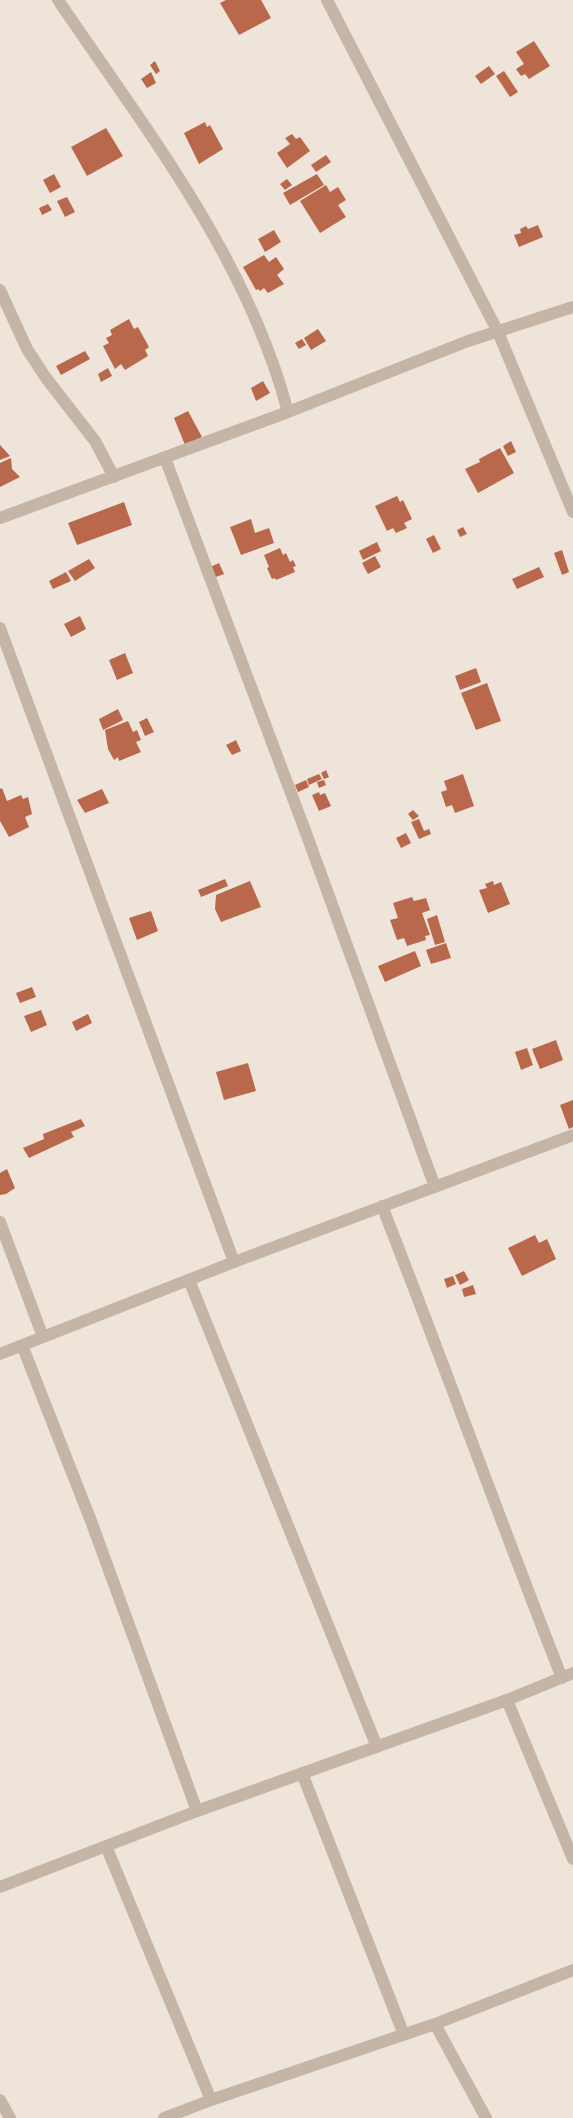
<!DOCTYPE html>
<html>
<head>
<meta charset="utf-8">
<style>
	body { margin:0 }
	canvas { display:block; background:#eee4d9 }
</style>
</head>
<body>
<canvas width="573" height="2118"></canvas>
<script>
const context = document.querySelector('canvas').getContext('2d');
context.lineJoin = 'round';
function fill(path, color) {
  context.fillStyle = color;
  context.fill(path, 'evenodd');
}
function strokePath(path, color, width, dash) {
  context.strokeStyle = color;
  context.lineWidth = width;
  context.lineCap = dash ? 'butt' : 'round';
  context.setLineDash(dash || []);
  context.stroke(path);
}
fill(new Path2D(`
	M226,0H261L271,18L239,35L220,3Z
	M534,41L550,66L529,79L525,74L521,76L516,69L524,64L516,52Z
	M155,61L160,71L156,74L150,65Z
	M489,66L495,74L481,84L475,76Z
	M504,71L518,92L510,97L496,76Z
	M151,72L156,83L147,88L141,79Z
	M205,122L207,127L210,125L223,149L199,164L184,133Z
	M106,128L123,156L87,176L71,147Z
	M292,134L296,139L300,137L310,151L287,168L277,153L290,144L285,138Z
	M326,155L331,162L316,172L311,165Z
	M54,174L61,187L50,193L43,180Z
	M317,174L324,185L290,205L283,193Z
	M287,179L292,185L285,190L280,184Z
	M326,185L330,192L338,187L346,200L338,205L346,217L320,233L300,201Z
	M67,197L75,212L65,217L57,201Z
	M48,204L52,210L42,215L39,208Z
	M538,225L543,237L519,247L514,235L521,233L520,229L526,226L528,229Z
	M274,230L281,242L265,252L258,239Z
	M264,255L269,262L276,257L284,269L277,275L284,284L268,293L264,288L260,291L258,289L256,290L243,267Z
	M129,319L134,329L138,327L149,347L145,350L148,356L125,370L121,364L115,369L103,346L109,343L106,338L112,335L110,330Z
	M318,329L326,341L311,350L304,338Z
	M302,339L306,345L299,349L295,343Z
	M85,351L90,359L61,375L56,366Z
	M108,368L112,376L101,382L98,374Z
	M263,381L270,393L256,401L251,388Z
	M188,411L202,437L185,445L174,418Z
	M511,441L516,452L508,456L503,446Z
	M0,445L10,456L0,460Z
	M500,448L514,473L478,493L465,469L480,462L479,459Z
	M11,458L12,469L20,477L0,487V463Z
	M397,496L400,502L403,500L412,519L404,523L407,528L396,533L393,528L387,531L375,506Z
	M124,502L132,525L77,545L68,523Z
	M251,519L255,533L269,528L274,543L241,555L230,527Z
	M463,527L467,534L460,537L457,530Z
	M434,535L441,549L433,553L426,539Z
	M377,542L381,551L363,560L359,551Z
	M280,548L283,555L286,553L290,562L293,560L296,566L293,567L295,572L276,580L275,578L272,579L267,568L269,567L264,555Z
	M562,550L569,572L562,575L554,553Z
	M375,556L381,567L368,574L362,563Z
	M89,559L95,568L75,581L68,571Z
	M219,563L224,574L213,578L208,568Z
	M539,567L544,577L517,589L512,579Z
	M66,572L71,581L53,589L49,581Z
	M80,616L86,629L71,637L64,624Z
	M125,653L133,673L117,680L109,660Z
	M476,668L481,682L460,690L455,676Z
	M487,683L501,721L476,730L461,693Z
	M118,709L123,720L103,730L99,719Z
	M147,718L154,732L145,736L139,722Z
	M128,721L133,732L137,730L141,740L136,742L141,752L119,761L118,757L114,760L108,749L105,730Z
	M236,740L241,751L232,755L226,745Z
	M326,770L329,777L324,779L321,773Z
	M319,774L322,779L309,785L307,779Z
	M463,774L474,806L455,813L452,805L446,807L441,792L447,790L444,781Z
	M306,780L309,787L298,792L295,785Z
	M324,780L326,785L319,788L317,782Z
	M2,788L7,801L21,795L23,799L28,797L32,814L25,817L29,827L9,837L0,821V789Z
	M102,789L109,803L85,813L77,800Z
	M319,792L320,795L325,793L331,806L319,811L312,795Z
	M413,810L419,816L413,820L408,814Z
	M419,819L424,831L429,829L431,834L419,839L411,822Z
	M406,833L411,843L401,848L396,838Z
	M225,879L228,886L201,897L198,890Z
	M250,881L261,907L221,922L215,909L216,895Z
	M493,881L494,885L501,882L510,904L488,913L479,890L487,888L485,884Z
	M412,897L414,901L426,898L430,910L422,913L430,935L425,936L426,940L407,946L404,938L397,940L390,920L398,918L393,903Z
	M151,911L158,931L137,940L129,918Z
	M437,915L445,942L435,945L427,919Z
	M446,943L451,958L431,964L426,950Z
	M415,951L421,966L385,982L378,966Z
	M32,987L36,997L20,1003L16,993Z
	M41,1010L47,1025L31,1032L24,1016Z
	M88,1014L92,1023L76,1031L72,1022Z
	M556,1040L563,1060L540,1069L532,1049Z
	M527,1048L533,1065L521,1070L515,1052Z
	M248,1063L256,1091L224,1100L216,1072Z
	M573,1100V1127L569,1129L560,1105Z
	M81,1119L85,1126L71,1132L74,1137L29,1158L23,1148L44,1139L43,1134Z
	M7,1169L15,1188L6,1194L0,1195V1173Z
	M535,1235L539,1243L547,1239L556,1259L522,1276L508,1248Z
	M464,1271L469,1280L460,1285L455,1275Z
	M453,1276L456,1284L447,1288L444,1279Z
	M473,1285L476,1294L464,1297L462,1289Z`), '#b9684c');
strokePath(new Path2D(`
	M58,0C146,130 247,257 288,412
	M327,0L498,332L573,512
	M0,290L27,349L46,378L95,441L114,477
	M165,458L306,833L435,1187
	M0,518L288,412L468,341L573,307
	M0,628L234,1262
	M382,1206C444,1363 500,1521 562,1678
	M0,1222L43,1337
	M189,1280L377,1747
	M22,1345L91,1521L197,1811
	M0,1354L234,1262L573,1135
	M507,1700L573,1859
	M302,1773L404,2035
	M106,1846L211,2100
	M0,1887L197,1811L507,1700L573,1673
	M435,2024L486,2118
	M0,2100L10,2118
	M164,2118L211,2100L435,2024L573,1970`), '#c4b5a6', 12);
</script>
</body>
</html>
